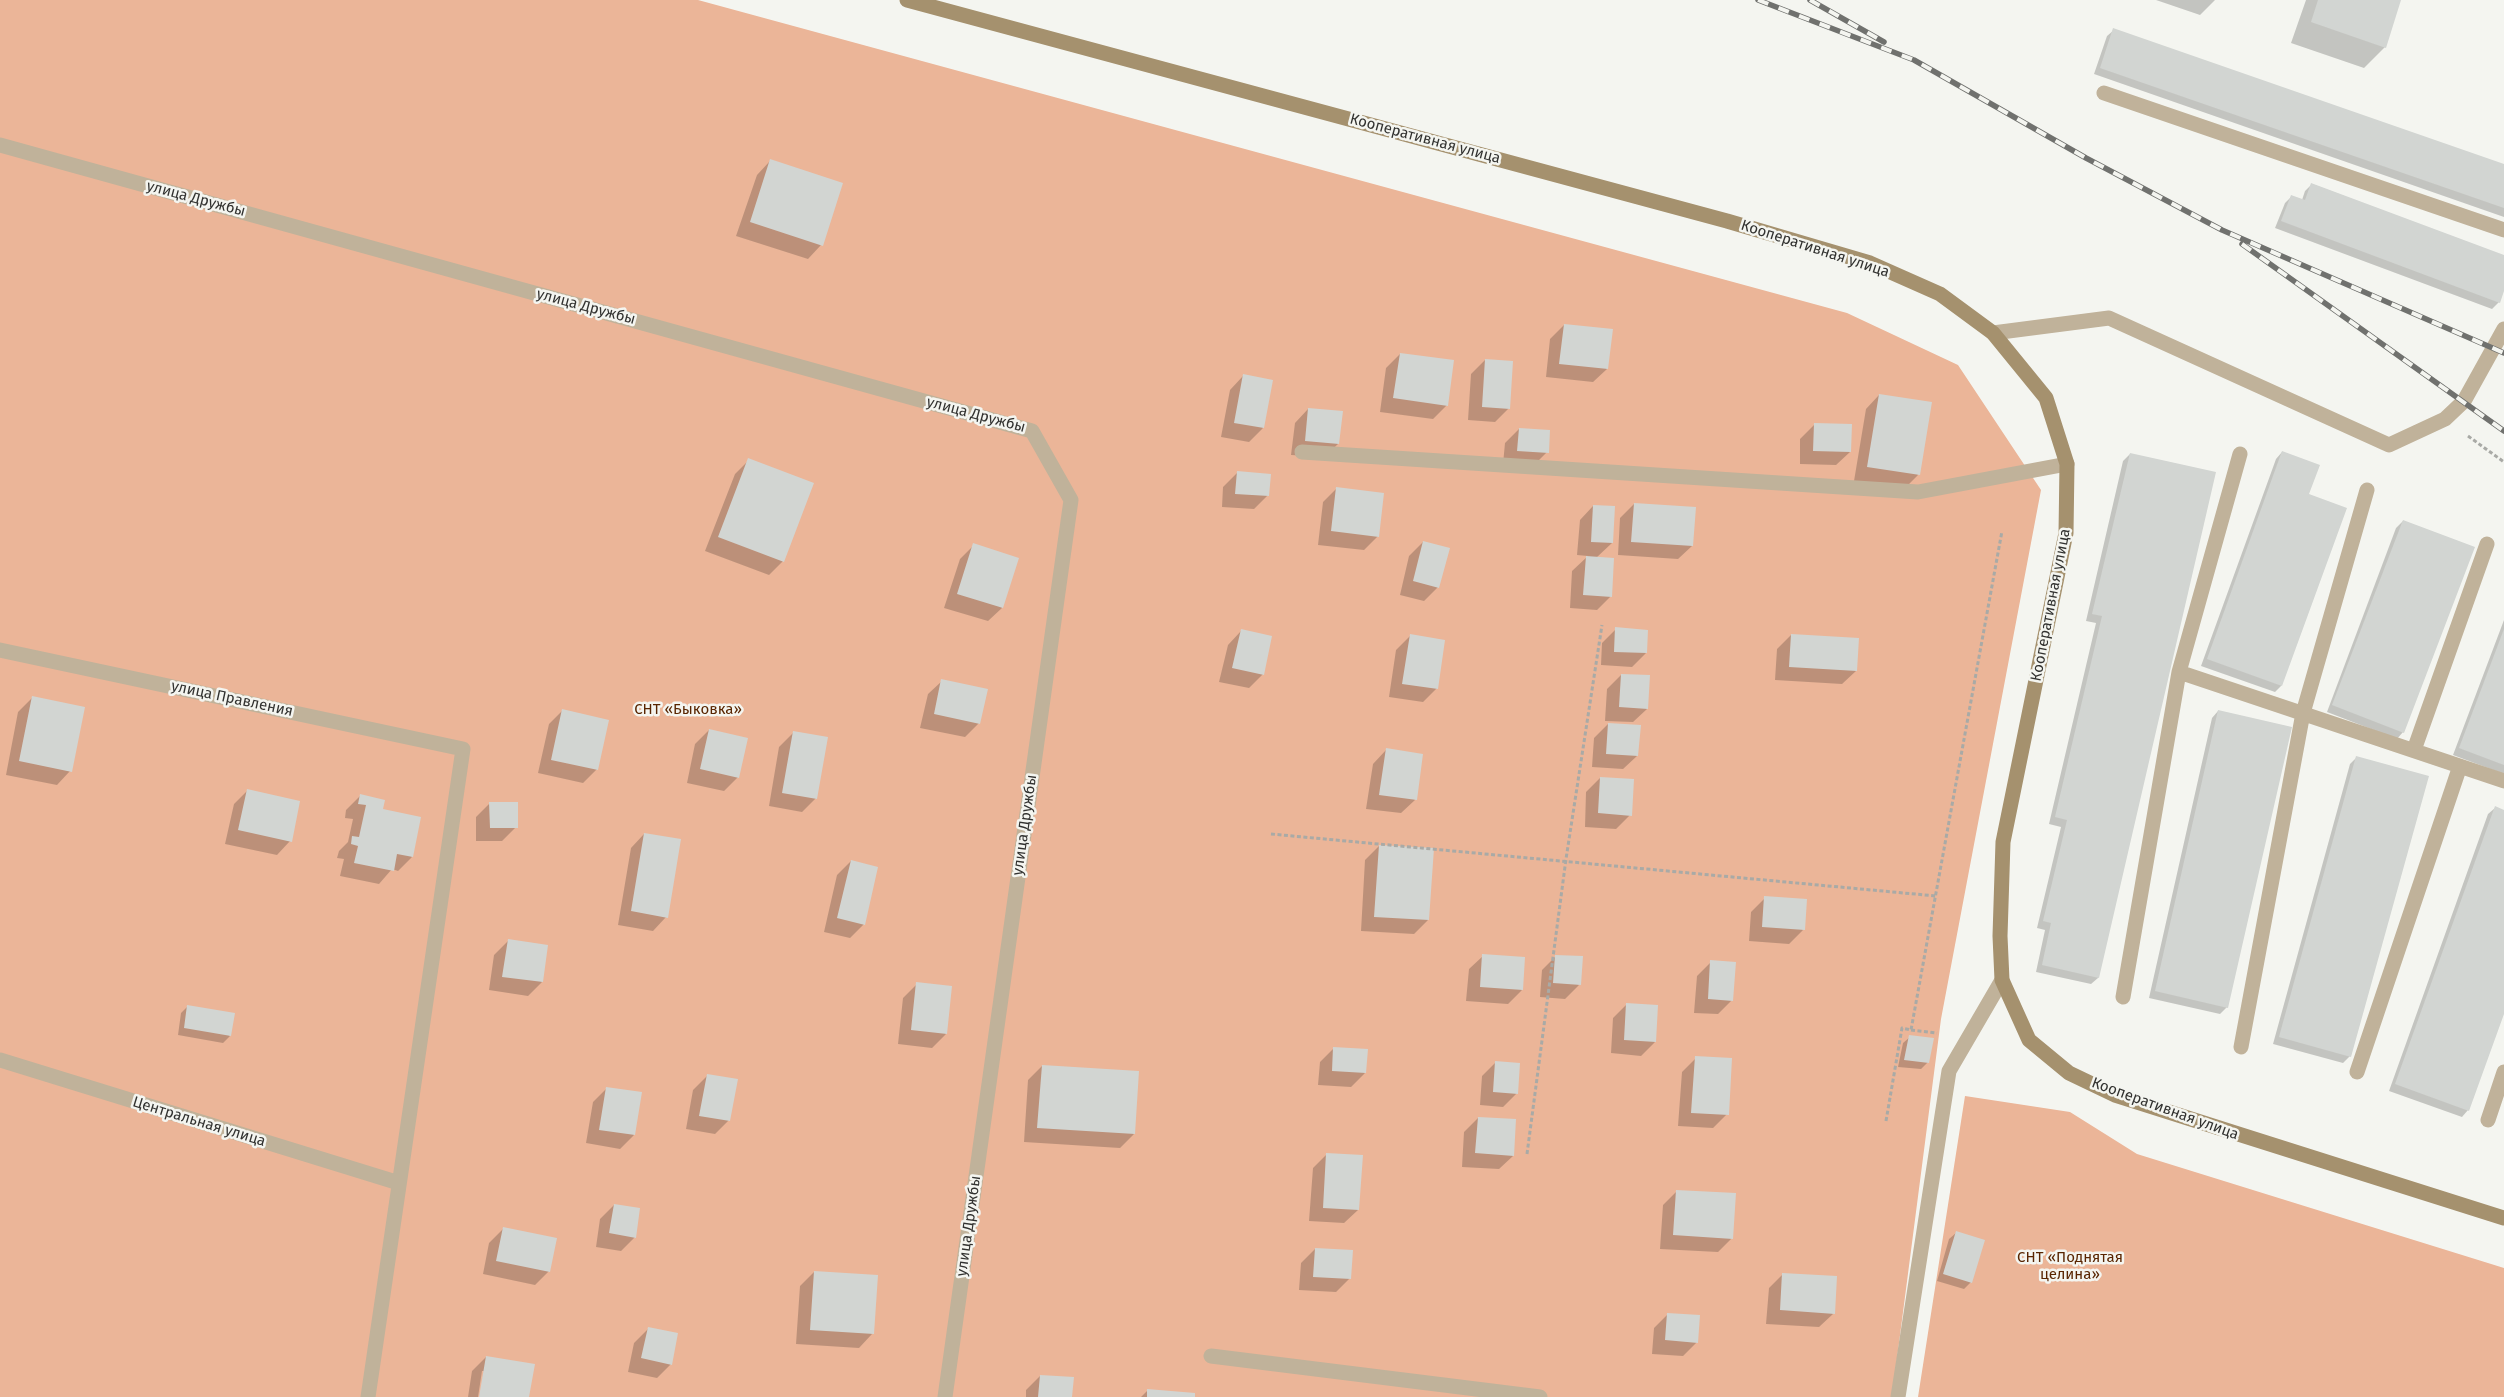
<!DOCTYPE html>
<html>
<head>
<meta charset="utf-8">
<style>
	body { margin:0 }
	canvas { display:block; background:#f4f5f0 }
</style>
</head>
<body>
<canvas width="2504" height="1397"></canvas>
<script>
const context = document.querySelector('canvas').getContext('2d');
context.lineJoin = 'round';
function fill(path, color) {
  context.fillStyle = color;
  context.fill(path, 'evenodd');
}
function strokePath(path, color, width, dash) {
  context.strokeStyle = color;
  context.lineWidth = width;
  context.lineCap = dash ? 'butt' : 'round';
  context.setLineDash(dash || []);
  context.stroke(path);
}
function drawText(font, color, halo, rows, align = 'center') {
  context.font = font + ' "Fira Sans",sans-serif';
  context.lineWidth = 5;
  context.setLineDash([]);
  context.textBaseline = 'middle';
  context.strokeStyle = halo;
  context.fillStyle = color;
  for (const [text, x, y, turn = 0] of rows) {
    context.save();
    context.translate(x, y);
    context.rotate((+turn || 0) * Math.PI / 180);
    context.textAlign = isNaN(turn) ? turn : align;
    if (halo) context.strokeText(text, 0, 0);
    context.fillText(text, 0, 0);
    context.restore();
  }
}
fill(new Path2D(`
	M0,0H698L1847,313L1958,365L2041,490L1941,1019L1892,1397H0Z
	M1965,1096L2070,1112L2137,1154L2504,1268V1397H1918Z`), '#ebb598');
fill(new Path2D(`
	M2156,0H2215L2200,15Z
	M2306,0H2400L2385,47L2364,68L2291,43Z
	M2114,30L2504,166V217L2094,74L2107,36Z
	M770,161L821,245L808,259L736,236L757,175Z
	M2312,184L2504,256V288L2499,302L2492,309L2275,228L2285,203L2292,196L2302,200L2305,191Z
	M1564,325L1607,369L1593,382L1546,377L1550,339Z
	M1400,354L1447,405L1433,419L1380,412L1386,368Z
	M1485,360L1509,408L1495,422L1468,420L1471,374Z
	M1243,376L1263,428L1249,442L1221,437L1230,390Z
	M1879,395L1918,475L1904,489L1854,481L1866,409Z
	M1308,409L1338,444L1324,457L1291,455L1295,423Z
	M1814,425L1850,452L1836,465L1800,464V439Z
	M1519,429L1547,452L1533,466L1503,464L1505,443Z
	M2282,452L2307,495L2281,686L2275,692L2201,666L2276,459Z
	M2130,454L2098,978L2091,984L2036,972L2045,930L2037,928L2061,827L2049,824L2096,623L2086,621L2123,461Z
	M749,460L783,561L769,575L705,551L735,474Z
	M1237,473L1268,495L1254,509L1222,507L1223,487Z
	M1337,488L1378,536L1364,550L1318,545L1323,502Z
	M1634,504L1692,546L1678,559L1618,555L1620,518Z
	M1593,506L1612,543L1596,558L1611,596L1597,610L1570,608L1572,571L1588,556L1577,555L1580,520Z
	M2403,521V732L2397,739L2327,712L2396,528Z
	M1423,542L1438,587L1424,601L1400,595L1409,556Z
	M974,545L1002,608L988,621L944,608L960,559Z
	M2504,620V774L2453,755Z
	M1616,629L1646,653L1632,667L1601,665L1602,643Z
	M1241,631L1263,674L1249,688L1219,682L1228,645Z
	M1791,635L1856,671L1842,684L1775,680L1777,649Z
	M1410,636L1437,688L1423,702L1389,697L1396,650Z
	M1621,675L1647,709L1633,722L1605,721L1607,689Z
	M942,681L979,723L965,737L920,728L928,694Z
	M32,698L70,771L57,785L6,775L18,712Z
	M563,710L597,769L583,783L538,773L549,724Z
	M2218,711L2227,1007L2220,1014L2149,998L2212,718Z
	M1608,724L1637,756L1623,769L1592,767L1594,738Z
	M709,730L738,777L724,791L687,783L695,744Z
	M793,733L816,798L802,812L769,806L779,747Z
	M1386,750L1415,800L1401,813L1366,809L1373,764Z
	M2357,757L2350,1056L2343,1063L2273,1044L2350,764Z
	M1600,778L1630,815L1616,829L1585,827L1586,792Z
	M248,790L290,841L277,855L225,844L234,804Z
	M360,796L412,857L398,871L392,869L379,884L340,876L344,859L337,858L339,851L348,842L353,819L345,818L346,810Z
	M490,803L516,827L502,841H476V817Z
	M2495,808L2504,811V1010L2468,1110L2462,1117L2389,1091L2488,814Z
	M644,834L666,917L653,931L618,925L631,848Z
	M1379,846L1433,849L1428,920L1414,934L1361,931L1365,860Z
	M851,861L864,924L850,938L824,932L837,875Z
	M1765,898L1803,930L1789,944L1749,941L1751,912Z
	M508,941L542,982L528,996L489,990L494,955Z
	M1483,956L1522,990L1508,1004L1466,1001L1469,969Z
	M1556,956L1579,985L1565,999L1540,997L1542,970Z
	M1711,962L1732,1000L1718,1014L1694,1013L1697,976Z
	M917,984L946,1034L932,1048L898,1044L903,998Z
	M1627,1004L1655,1042L1641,1056L1611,1053L1613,1018Z
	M188,1006L230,1036L223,1043L178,1035L181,1013Z
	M1910,1037L1928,1062L1921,1069L1898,1067L1903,1043Z
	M1334,1048L1365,1073L1351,1087L1318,1085L1320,1062Z
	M1696,1058L1727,1114L1713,1128L1678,1126L1682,1072Z
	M1496,1062L1517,1093L1503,1107L1480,1105L1482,1076Z
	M1042,1066L1134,1134L1120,1148L1024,1142L1028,1080Z
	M707,1076L729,1120L715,1134L686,1129L693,1090Z
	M607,1088L634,1135L620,1149L586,1143L593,1102Z
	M1478,1118L1513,1156L1499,1169L1462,1167L1464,1132Z
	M1327,1154L1358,1210L1344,1223L1309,1221L1313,1168Z
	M1677,1191L1732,1238L1718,1252L1660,1249L1663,1205Z
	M614,1205L635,1237L621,1251L596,1247L600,1219Z
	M503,1229L549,1271L535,1285L483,1274L489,1243Z
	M1956,1233L1971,1282L1964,1289L1937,1281L1949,1239Z
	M1315,1249L1350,1278L1336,1292L1299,1290L1301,1263Z
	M814,1272L872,1334L859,1348L796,1344L800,1286Z
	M1783,1274L1833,1314L1819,1327L1766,1324L1769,1288Z
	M1668,1314L1697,1342L1683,1356L1652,1354L1654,1328Z
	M648,1329L671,1364L657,1378L628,1372L634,1343Z
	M486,1357L528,1397H480L484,1371H482L478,1397H468L472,1371Z
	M1040,1376L1071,1397H1026V1390Z
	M1148,1390L1194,1397H1141Z`), '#0003');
fill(new Path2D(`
	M2318,0H2401L2386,48L2311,22Z
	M2113,28L2504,164V208L2100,68Z
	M770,159L843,183L823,246L750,222Z
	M2311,183L2504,255V291L2500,303L2281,221L2291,195L2305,200Z
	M1564,324L1613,329L1608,369L1559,364Z
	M1400,353L1454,360L1448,406L1393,398Z
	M1485,359L1513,361L1510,409L1482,407Z
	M1243,374L1273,380L1264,428L1234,423Z
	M1879,394L1932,402L1920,475L1867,467Z
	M1308,408L1343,411L1339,444L1305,441Z
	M1814,423L1852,424L1851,452L1813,451Z
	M1519,428L1550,430L1549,453L1517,451Z
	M2282,451L2320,465L2309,494L2347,508L2282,686L2207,659Z
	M2130,453L2216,472L2099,978L2042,965L2051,923L2043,921L2067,820L2055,817L2102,616L2092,614Z
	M748,458L814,483L784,562L718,537Z
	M1237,471L1271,474L1269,496L1235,494Z
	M1336,487L1384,493L1379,537L1331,531Z
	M1634,503L1696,507L1693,546L1631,542Z
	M1593,505L1615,506L1613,543L1591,542Z
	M2403,520L2475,547L2404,733L2332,705Z
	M1423,541L1450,548L1439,588L1413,581Z
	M973,543L1019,558L1003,608L957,594Z
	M1586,556L1614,558L1612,597L1583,595Z
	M1615,627L1648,630L1647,653L1614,652Z
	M1241,629L1272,636L1264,675L1232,668Z
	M2504,629V765L2459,748Z
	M1410,634L1445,640L1438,689L1402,684Z
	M1791,634L1859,638L1857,671L1789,667Z
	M1621,674L1650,675L1648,709L1619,707Z
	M941,679L988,689L980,724L934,714Z
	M32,696L85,707L72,772L19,761Z
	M562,709L609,720L598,770L551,760Z
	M2218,710L2292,727L2228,1008L2155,991Z
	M1608,723L1641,725L1638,756L1606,754Z
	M709,729L748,738L739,778L700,769Z
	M793,731L828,737L817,799L782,793Z
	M1386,748L1423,754L1417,800L1379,795Z
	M2356,756L2429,776L2351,1057L2279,1037Z
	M1600,777L1634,779L1632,816L1598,813Z
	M247,789L300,801L292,842L238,830Z
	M360,794L385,800L383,809L421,817L413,857L397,854L394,871L354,863L358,846L351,844L352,836L359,837L366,805L358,804Z
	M489,802H518V828H490Z
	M2495,806L2504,810V1014L2469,1111L2395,1084Z
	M644,833L681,839L668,918L631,911Z
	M1379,845L1434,848L1429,920L1374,917Z
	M851,860L878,867L865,925L837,918Z
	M1764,896L1807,899L1805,930L1762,927Z
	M508,939L548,945L543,982L502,977Z
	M1482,954L1525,957L1523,990L1480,987Z
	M1555,955L1583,956L1581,985L1553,983Z
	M1710,960L1736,962L1733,1001L1708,999Z
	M916,982L952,986L947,1034L911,1030Z
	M1626,1003L1658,1005L1656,1042L1624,1040Z
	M187,1005L235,1013L231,1036L184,1028Z
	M1909,1035L1934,1038L1929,1063L1904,1060Z
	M1333,1047L1368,1049L1366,1073L1332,1071Z
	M1695,1056L1732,1058L1729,1115L1691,1113Z
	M1495,1061L1520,1063L1518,1094L1493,1092Z
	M1042,1065L1139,1071L1135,1134L1037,1128Z
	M707,1074L738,1079L730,1121L699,1116Z
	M606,1087L642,1092L635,1135L599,1130Z
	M1478,1117L1516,1119L1514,1156L1475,1153Z
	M1326,1153L1363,1155L1359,1210L1323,1208Z
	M1676,1190L1736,1193L1733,1239L1673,1235Z
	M614,1204L640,1208L636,1238L609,1233Z
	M503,1227L557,1238L550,1272L496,1261Z
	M1956,1231L1985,1240L1972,1283L1943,1274Z
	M1315,1248L1353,1250L1351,1279L1313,1277Z
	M814,1271L878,1275L874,1334L810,1330Z
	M1782,1273L1837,1276L1835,1314L1780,1310Z
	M1667,1313L1700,1315L1698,1343L1665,1340Z
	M648,1327L678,1333L672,1365L641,1358Z
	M486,1356L535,1364L529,1397H479Z
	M1040,1375L1074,1377L1072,1397H1038Z
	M1147,1389L1195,1393V1397H1147Z`), '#d2d5d2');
strokePath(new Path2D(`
	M2468,436L2504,462
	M1271,834L1936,896
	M1911,1030L1937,1033
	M1886,1121L1902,1028L1911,1030L2002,531
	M1527,1154L1566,859L1602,625`), '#a9aaa6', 3, [4, 2.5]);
strokePath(new Path2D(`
	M2104,93L2504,230
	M1993,333L2109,318L2389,445L2445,419L2464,401L2504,329
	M1302,452L1918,492L2067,464
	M2179,672L2240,454
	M2414,750L2487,544
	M2123,997L2179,672L2504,781
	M2241,1047L2303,713L2367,490
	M2357,1072L2460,766
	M2488,1120L2504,1072
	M1211,1356L1540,1397
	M1898,1397L1949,1071L2002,980`), '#c0b29a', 15);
strokePath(new Path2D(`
	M0,145L1032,431L1071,500L945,1397
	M0,650L463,749L368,1397
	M0,1060L399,1183`), '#c0b29a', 15);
strokePath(new Path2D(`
	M907,0L1727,221L1870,263L1940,294L1993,333L2046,398L2067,464L2066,533L2003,842L2000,936L2002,980L2029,1040L2069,1073L2115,1095L2504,1218`), '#a5916e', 15);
const rail = new Path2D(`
	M1758,0L1914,60L2086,158L2222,230L2504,353
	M1810,0L1884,42
	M2242,244L2504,431`);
strokePath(rail, '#70716e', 5.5);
strokePath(rail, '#f4f5f0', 4, [11]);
drawText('15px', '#323230', '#f4f5f0', [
	["Кооперативная улица",1425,139,15],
	["улица Дружбы",196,199,15],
	["Кооперативная улица",1815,249,18],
	["улица Дружбы",586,307,15],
	["улица Дружбы",976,415,15],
	["Кооперативная улица",2051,605,-79],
	["улица Правления",232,699,12],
	["улица Дружбы",1025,825,-82],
	["Кооперативная улица",2165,1109,20],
	["Центральная улица",199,1122,17],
	["улица Дружбы",969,1226,-82]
]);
drawText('15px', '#592501', '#f4f5f0', [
	["СНТ «Быковка»",688,710],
	["СНТ «Поднятая",2070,1258],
	["целина»",2070,1275]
]);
</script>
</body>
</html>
